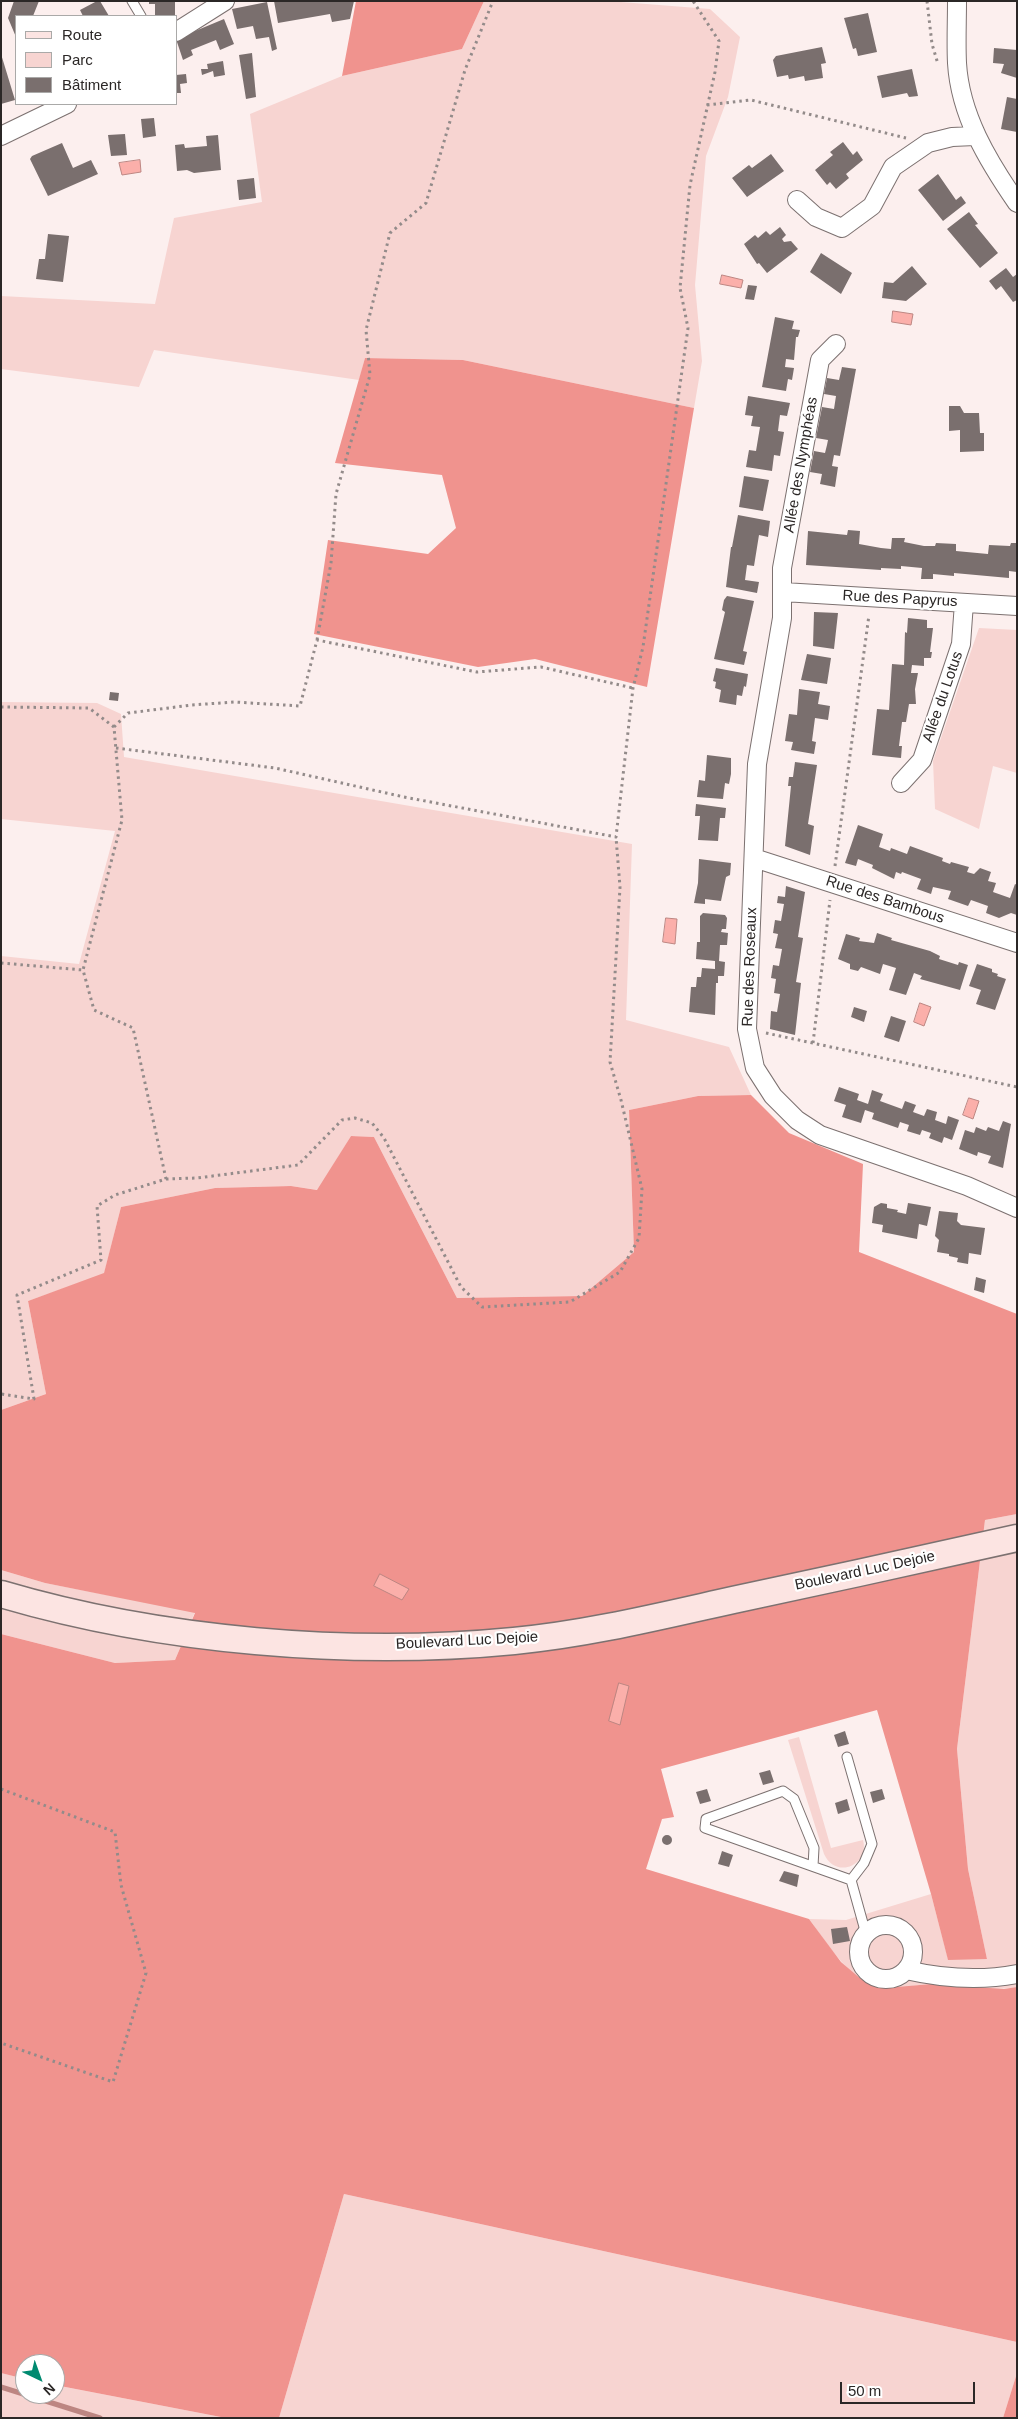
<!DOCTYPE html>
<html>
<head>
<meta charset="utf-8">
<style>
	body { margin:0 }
	#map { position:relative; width:1018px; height:2419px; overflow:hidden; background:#fcefee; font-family:Arial,sans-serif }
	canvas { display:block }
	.frame { position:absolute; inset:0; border:2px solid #2b2726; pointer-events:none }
	.legend { position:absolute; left:15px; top:15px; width:162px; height:90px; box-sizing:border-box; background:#fff; border:1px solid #aaa9a8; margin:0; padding:6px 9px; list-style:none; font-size:15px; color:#2b2726 }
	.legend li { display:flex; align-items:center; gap:10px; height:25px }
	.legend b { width:25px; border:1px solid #aaa9a8 }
	.north { position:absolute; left:15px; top:2354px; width:50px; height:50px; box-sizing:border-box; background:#fff; border:1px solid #aaa9a8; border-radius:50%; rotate:138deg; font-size:14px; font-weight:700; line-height:20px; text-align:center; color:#2b2726 }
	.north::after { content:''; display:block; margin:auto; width:18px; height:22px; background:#008a70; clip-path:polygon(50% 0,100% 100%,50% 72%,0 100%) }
	.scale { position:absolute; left:840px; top:2382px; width:135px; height:22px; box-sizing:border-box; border:2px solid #2b2726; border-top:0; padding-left:6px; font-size:15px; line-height:18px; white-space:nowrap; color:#2b2726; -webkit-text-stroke:4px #fff; paint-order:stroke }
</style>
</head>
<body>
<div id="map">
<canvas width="1018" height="2419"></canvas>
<div class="frame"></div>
<ul class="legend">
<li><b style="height:6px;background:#fce4e2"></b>Route</li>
<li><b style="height:14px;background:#f7d4d1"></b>Parc</li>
<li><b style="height:14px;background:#7a6f6e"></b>Bâtiment</li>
</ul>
<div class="north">N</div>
<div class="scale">50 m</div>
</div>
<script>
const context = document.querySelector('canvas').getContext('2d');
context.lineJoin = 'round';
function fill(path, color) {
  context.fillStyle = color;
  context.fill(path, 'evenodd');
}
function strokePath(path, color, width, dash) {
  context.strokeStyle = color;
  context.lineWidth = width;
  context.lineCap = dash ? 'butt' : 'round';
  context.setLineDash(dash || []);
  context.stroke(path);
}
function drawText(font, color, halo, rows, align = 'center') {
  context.font = font + ' Arial,sans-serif';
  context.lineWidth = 4.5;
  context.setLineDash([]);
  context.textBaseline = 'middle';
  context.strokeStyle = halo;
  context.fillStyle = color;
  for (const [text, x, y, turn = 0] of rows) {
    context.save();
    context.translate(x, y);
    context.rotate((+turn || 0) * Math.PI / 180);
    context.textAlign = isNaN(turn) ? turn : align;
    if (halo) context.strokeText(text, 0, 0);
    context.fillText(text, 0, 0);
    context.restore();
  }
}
fill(new Path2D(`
	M484,1H608L710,9L740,37L728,97L706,156L695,285L702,361L694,408L463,360L365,358L359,380L154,350L139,387L1,369V296L155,304L174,218L262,202L250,114L342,76L462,49Z
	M979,628L1017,630V773L993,766L979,829L935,809L933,761Z
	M1,702L97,703L121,714L124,757L632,844L626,1020L729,1047L751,1095L698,1096L629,1110L634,1252L582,1296L457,1298L374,1137L351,1136L318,1190L291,1186L215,1188L121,1207L104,1274L28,1301L46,1394L1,1410V956L79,964L115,831L1,819Z
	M1017,1514V1987C991,1992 963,1986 937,1984C920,1983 903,1989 887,1988C852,1986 828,1944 809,1919L846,1920L931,1894L948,1959H987L968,1869L957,1749L985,1520Z
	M1,1570L45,1583L195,1612L175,1660L115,1663L1,1634Z
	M799,1737L831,1848L863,1840C870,1865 836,1880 824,1854L788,1740Z
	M344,2194L1017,2342V2373L1003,2418H279Z
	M1,2373L25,2379V2394H55V2385L226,2418H1Z`), '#f7d4d1');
fill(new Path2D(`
	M356,1H484L462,49L342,76Z
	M365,358L463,360L694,408L647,687L535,659L478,667L314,634L328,540L428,554L456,528L442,475L335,463Z
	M751,1095L789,1133L863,1164L859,1252L1017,1314V1514L985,1520L957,1749L968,1869L987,1959L948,1960L931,1894L877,1710L661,1769L674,1817L662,1819L646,1869L809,1919L841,1962L861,1979L886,1988L931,1984L1004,1989L1017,1987V2342L344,2194L279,2418H226L55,2385V2364H25V2379L1,2373V1634L115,1663L175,1660L195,1613L45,1583L1,1570V1410L46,1394L28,1301L104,1273L121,1207L215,1188L291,1186L317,1190L351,1136L374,1137L457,1298L582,1296L634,1252L629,1110L698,1096Z
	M1017,2373V2418H1003Z`), '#f0938e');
const water = new Path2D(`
	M140,160L141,172L122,175L119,163Z
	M722,275L743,280L741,288L720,284Z
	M893,311L913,314L911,325L892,322Z
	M666,918L677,919L675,944L663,942Z
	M920,1003L931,1007L924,1026L914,1022Z
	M969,1098L979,1101L973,1119L963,1115Z
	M380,1574L409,1589L402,1600L374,1586Z
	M619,1683L629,1686L620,1725L609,1721Z`);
fill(water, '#fbafaa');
strokePath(water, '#bd8682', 1);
strokePath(new Path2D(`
	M1,2387L100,2418`), '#bd8682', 5.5);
fill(new Path2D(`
	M14,1H39L33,16H16V37L8,18Z
	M97,1H100L109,16H83L80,10Z
	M149,1H175V16H155V4H149Z
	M274,1H354L350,19L332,22L330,14L278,23Z
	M267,2L277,49L272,51L269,37L256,39L253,26L237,29L232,9Z
	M868,13L877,52L858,56L856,48L853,49L844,18Z
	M224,19L234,44L220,50L216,40L191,50L193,55L183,60L176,39Z
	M822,47L826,63L821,64L823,78L805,81L804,76L789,79L788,75L777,77L773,60L776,56Z
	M994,48L1017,50V78L1001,73L1004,64L993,63Z
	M252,53L256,97L246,99L239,55Z
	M1,54L15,100L1,104Z
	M223,61L225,75L214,77L213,71L202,75L201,69H208L207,64Z
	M912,69L918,96L909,97L907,93L882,98L877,76Z
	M186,74L187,83L180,84L181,93H176V75Z
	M1007,97L1017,99V132L1001,129Z
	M154,118L156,136L143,138L141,119Z
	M125,134L127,155L111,156L108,135Z
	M218,135L221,170L194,173L187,170L177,171L175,145L184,144L185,148L207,146L206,136Z
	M843,142L853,155L857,151L863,160L846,174L849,178L836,189L830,182L827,185L815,170L833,155L830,152Z
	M62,143L73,168L91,160L98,174L48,196L30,159L32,156Z
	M771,154L784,171L747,197L732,178L749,165L752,168Z
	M938,174L956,200L961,196L966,203L943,221L918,190Z
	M254,178L256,198L239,200L237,180Z
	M969,212L978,224L975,225L998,253L980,268L947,229Z
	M780,227L786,235L782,239L784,242L791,241L798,249L767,273L759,263L757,264L744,244L755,235L758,238L766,231L770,235Z
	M48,234L69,236L63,282L36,279L39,259H45Z
	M821,253L852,273L841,294L810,272Z
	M912,266L927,284L906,301L882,298L884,282L893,283Z
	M1006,268L1013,277L1017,274V300L1013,302L1001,286L996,290L989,281Z
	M748,285L757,286L754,300L745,299Z
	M775,317L794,321L792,329L800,330L798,337H796L794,360L786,359L785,367L794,368L792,380L788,379L786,391L762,387Z
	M842,367L856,369L840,456L834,455L832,466L838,467L835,487L820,484L822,474L810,472L814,451L825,453L827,445L828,440L816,438L822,407L834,409L836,396L824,394L827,378L839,380Z
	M748,396L790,403L787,416L780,415L778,431L784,432L780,456L774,455L772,471L746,467L749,450L756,451L760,427L751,426L753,416L745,415Z
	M949,406H960L964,413H979L980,433H984V451L960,452V430L949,431Z
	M744,476L769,480L763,511L739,507Z
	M738,515L770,521L768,537L759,535L754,566L747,565L745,580L759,582L757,593L726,587L731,547H732Z
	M848,530L860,531L859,544L881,548L891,549L892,538H905L904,542L924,546H935L936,543L956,544V551L988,554L989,545L1010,546L1011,543H1017V572L1009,571V578L954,573V576L933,574V579H921L922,568L901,566V569L881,568V570L806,565L808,531L847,535Z
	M727,596L754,601L743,651L747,652L744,665L714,659L725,612L722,610L724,600Z
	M814,612L838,613L834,649L813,646Z
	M908,618L927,620V628H933L930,652H932L931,658H924V666L912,665L911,673H918L915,689L916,704H909L906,722H902L899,746H902L901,758L872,755L877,709L889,710L892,664L904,665L905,632L907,633Z
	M807,654L831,658L827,684L801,680Z
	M716,668L748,674L746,687L744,686L742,696L737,695L736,705L719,702L721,690L715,688L716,682L713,681Z
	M799,689L820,692L818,704L830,706L828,720L815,718L812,741L816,742L814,754L791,750L793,742L785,741L789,714L797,715Z
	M110,692L119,693L118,701L109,700Z
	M707,755L731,758V774L729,784L725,783L723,799L697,797L699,780L705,781Z
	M795,762L817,765L808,824L814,826L810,855L785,846L791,786H788L789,777H793Z
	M696,804L726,808L725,818H720L718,841L698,840L700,816H695Z
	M858,825L883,834L879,847L890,851L891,848L907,854L910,846L943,858L942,861L950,864L951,862L969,867L967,872L974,874L980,868L991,872L988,881L996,883L993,892L1010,898L1015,884L1017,885V915L1011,913L999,918L986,913L988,906L971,900L968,906L948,899L951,891L933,887L931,894L917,889L921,879L902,872L901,874L896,872L894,879L872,868L873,865L858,859L856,866L845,863Z
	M699,859L731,863L730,875L726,877L721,901L705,899V904L694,903L698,883Z
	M786,886L805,892L798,937L803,938L796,982L801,983L795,1035L770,1029L771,1011L777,1012L780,994L774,993L776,979L771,978L773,965L779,966L782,949L775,948L778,934L773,933L775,920L781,921L784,904L777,903L778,896L785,897Z
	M703,913L725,915L727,918L726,929H722L721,932L728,933L727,945H720L719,961L725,962L724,976H718V983H716L715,1015L689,1012L691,987H696L697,977H701L702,968L715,969V961L696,959L697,942H700V916Z
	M877,933L892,938L891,940L930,951L940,956L939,959L958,965L959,962L968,965L960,990L920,979L922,976L914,973L906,995L889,990L896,968L883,964L880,974L861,967L858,971L850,969V964L838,959L846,934L860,938L859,941L874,943Z
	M977,964L992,969V972L998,974L997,976L1006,979L995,1010L976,1004L981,990L969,986Z
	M854,1007L867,1011L864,1022L851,1017Z
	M891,1016L906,1021L899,1042L884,1037Z
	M839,1087L859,1094L857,1100L868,1104L872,1090L883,1094L880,1101L902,1109L905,1101L916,1105L913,1112L924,1116L927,1109L937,1112L935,1120L946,1124L948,1116L959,1120L952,1140L944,1137L942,1143L929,1138L931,1133L922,1130L920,1135L907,1131L909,1125L900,1122L898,1128L872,1119L874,1113L865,1110L861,1123L842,1117L846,1105L834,1101Z
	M1003,1121L1011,1124L1003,1168L988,1163L991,1156L978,1152L977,1156L959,1149L965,1130L974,1133L976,1127L986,1131L988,1127L999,1131Z
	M881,1203L887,1204V1208L898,1210L897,1212L906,1214L908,1203L931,1207L927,1226L919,1224L917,1239L882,1232L883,1225L872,1223L874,1207Z
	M939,1211L958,1213L957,1221L961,1225L985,1228L981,1255L969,1253L968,1264L957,1262L958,1258L949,1256V1254L937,1252L939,1240L935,1236Z
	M976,1277L986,1280L984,1293L974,1290Z
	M845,1731L849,1744L838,1747L834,1735Z
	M770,1770L774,1782L763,1785L759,1773Z
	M707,1789L711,1801L700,1804L696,1792Z
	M882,1789L885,1799L873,1803L870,1792Z
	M847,1799L850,1810L838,1814L835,1803Z
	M662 1840a5 5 0 1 1 10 0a5 5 0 1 1-10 0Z
	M722,1851L733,1855L729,1867L718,1864Z
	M784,1871L799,1875L797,1887L779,1881Z
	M847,1927L850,1941L833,1944L831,1929Z`), '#7a6f6e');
const service = new Path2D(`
	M132,1L141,16
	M847,1757L872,1844L864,1863L851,1880
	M813,1866L814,1848L794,1799L783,1791L706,1819L705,1828L851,1880L866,1934`);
const minor = new Path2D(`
	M957,1C957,22 956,43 957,63C960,115 988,161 1017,203
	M176,32L225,1
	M1,136L67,104
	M797,200L816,217L842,228L872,206L893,167L928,143L952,137L975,136
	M836,344L820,360L782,568V618L757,764L747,1029L755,1068L773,1096L797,1120L820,1135L967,1186L1017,1208
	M783,592L1017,606
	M901,783L922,760L961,644L964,603
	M754,858L1017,943
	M859 1952a27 27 0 1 1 54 0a27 27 0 1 1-54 0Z
	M906,1970C941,1978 981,1981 1017,1974`);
const secondary = new Path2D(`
	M1,1594C160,1641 350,1657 514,1641C588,1634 661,1616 733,1600C828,1580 922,1559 1017,1538`);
strokePath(service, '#7c7170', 11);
strokePath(minor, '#7c7170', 20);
strokePath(secondary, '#7c7170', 29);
strokePath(new Path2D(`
	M927,1L932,44L938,64
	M707,105L751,100L906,138
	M317,640L331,563L336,494L370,375L366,330L390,233L426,203L465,70L493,1
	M1,707L89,708L114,727L122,820L83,970L94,1010L133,1028L166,1179L115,1195L97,1206L101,1260L17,1295L34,1399L1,1394
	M114,727L128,713L192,705L234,702L300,706L317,640L477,672L541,667L633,688
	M116,748L275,768L404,797L616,837L633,688L643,647L688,328L680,288L690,185L715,72L719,41L693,1
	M835,866L869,615
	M1,963L83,970
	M766,1033L1017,1087
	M813,1043L830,900
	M166,1179L197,1178L298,1165L342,1120L355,1118L372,1123L384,1138L461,1287L482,1307L570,1302L620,1272L639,1238L642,1189L621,1100L610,1062L620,887L616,837
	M1,1789L115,1832L121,1885L146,1973L113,2082L1,2043`), '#938b8a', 3, [2.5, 4]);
strokePath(service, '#fff', 9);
strokePath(minor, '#fff', 18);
strokePath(secondary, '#fce4e2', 26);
drawText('15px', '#2b2726', '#fff', [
	["Allée des Nymphéas",801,465,-80],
	["Rue des Papyrus",900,599,3],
	["Allée du Lotus",943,697,-71],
	["Rue des Bambous",885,900,18],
	["Rue des Roseaux",750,967,-88],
	["Boulevard Luc Dejoie",865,1571,-12],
	["Boulevard Luc Dejoie",467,1641,-3]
]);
</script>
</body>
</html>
